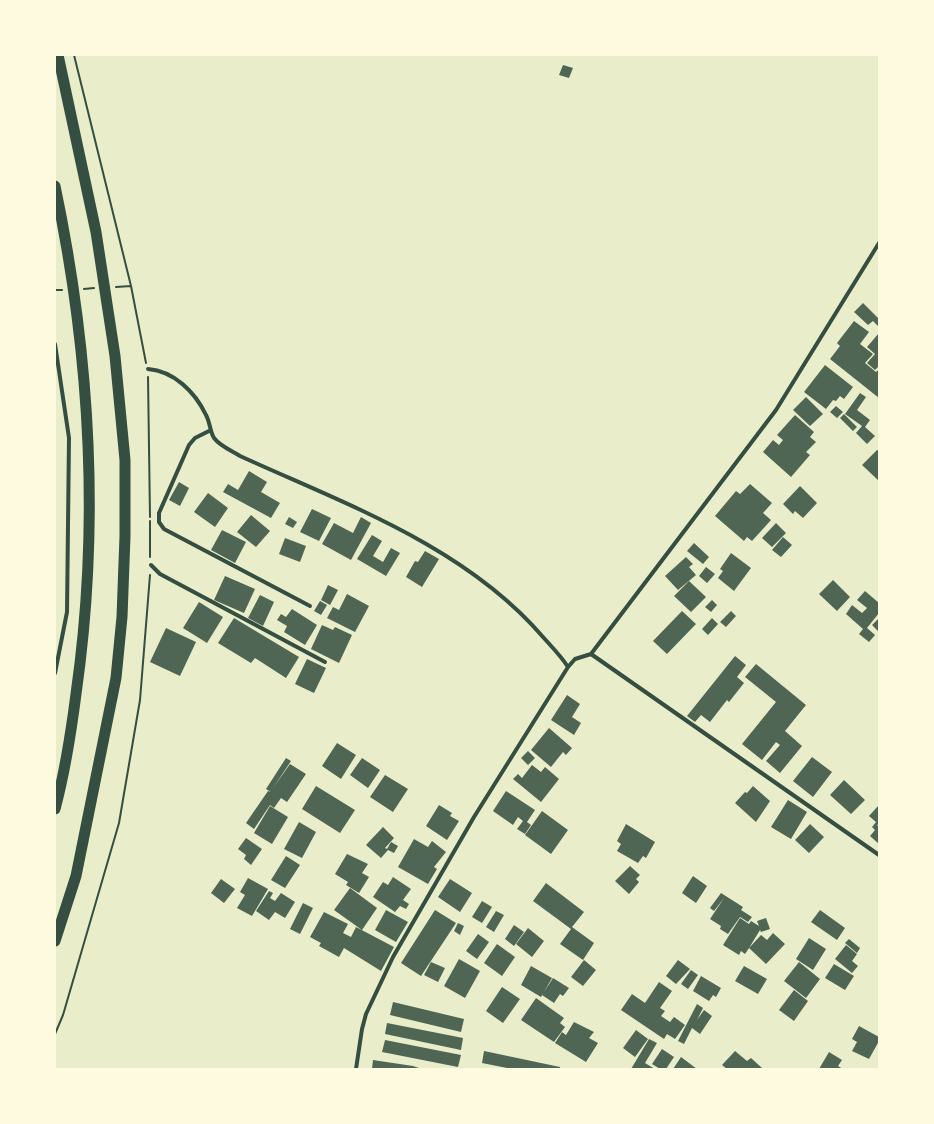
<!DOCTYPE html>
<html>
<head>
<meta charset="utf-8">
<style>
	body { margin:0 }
	#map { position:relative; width:934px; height:1124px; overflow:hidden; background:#e9edc9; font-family:"IBM Plex Sans",sans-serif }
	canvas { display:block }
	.frame { position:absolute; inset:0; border:56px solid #fefae0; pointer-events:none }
</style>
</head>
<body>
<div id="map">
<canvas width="934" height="1124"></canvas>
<div class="frame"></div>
</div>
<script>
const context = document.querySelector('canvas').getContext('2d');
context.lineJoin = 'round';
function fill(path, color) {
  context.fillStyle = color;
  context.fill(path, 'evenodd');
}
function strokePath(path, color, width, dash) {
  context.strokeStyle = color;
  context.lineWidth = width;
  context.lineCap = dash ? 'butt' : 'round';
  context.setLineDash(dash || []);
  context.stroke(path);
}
fill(new Path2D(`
	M563,65L573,68L569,78L559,75Z
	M863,303L879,319V327L873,321L868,325L854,312Z
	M854,321L869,332L860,344L873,354L865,363L876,372L879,369V398L830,359L840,346L837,343Z
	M879,333V366L875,370L867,363L875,354L867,347Z
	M825,365L853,387L844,399L840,396L836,401L833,400L826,409L804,392Z
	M860,393L866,397L857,410L870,420L865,427L875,436L867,444L856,433L862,426L845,414Z
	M806,397L823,414L810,426L793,410Z
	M836,406L843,412L837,418L830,412Z
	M844,414L857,427L853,431L840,418Z
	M795,415L814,432L810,437L816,442L806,452L810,455L791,477L763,452L773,440L779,445L783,440L777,435Z
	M877,450L879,451V481L862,465Z
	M249,471L267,482L261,492L280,503L271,518L223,492L228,484L238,490Z
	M179,482L189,488L180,506L169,500Z
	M750,484L772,503L763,513L771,520L752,541L747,537L744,541L715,516L736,491L740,494Z
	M800,486L817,503L803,518L795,511L793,514L783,504Z
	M208,493L228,508L215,527L194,512Z
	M312,509L331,518L319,541L300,532Z
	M251,515L270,531L256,547L237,532Z
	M289,517L297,522L293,528L285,524Z
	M361,517L371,523L351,560L322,544L334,523L353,533Z
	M776,523L786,533L772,547L762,538Z
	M222,530L246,542L235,563L211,550Z
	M372,535L382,541L373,556L383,562L391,548L400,553L386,576L357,559Z
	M783,537L792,545L781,557L772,550Z
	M285,538L306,546L300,562L279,554Z
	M694,543L709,557L703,564L687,551Z
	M425,551L439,559L422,587L406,577L415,561L418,562Z
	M731,553L751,568L734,591L718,578L723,571L720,569Z
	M686,557L693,564L689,567L696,575L678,590L665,576Z
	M706,567L715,574L707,583L699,576Z
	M225,576L255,589L244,613L214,600Z
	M833,580L850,597L837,611L819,594Z
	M689,581L706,597L691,612L674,596Z
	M328,585L338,590L330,605L321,600Z
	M865,591L879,603V613L867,628L875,635L869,642L859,634L863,629L846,614L852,605L862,613L867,608L857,600Z
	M347,594L369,606L355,632L327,618L333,607L339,610Z
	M260,595L274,602L263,626L248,618Z
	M712,600L717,605L711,612L705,607Z
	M320,601L327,605L321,615L314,611Z
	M199,602L223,617L207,643L183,628Z
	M292,609L317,625L305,645L284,632L287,626L277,620L281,614L286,617Z
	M682,611L696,624L667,654L653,641Z
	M731,611L736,616L726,627L720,622Z
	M234,618L299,657L286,678L255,658L251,663L218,643Z
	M712,618L718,624L708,635L702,629Z
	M879,618V630L878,631L872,625Z
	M322,625L333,630L335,627L352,635L339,663L311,649Z
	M166,628L196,642L180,676L150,662Z
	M735,656L746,665L737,677L744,683L729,702L727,700L710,722L701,715L695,722L687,716Z
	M307,659L326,668L314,693L295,684Z
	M756,664L806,705L785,731L802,746L780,773L766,761L780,745L776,742L762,760L742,744L776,702L745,677Z
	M567,695L580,704L572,717L581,723L574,735L551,720Z
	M549,728L572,748L566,755L563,752L551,767L531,750Z
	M337,743L356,755L341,779L322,766Z
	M528,751L535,758L528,765L521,758Z
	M812,757L832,772L813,797L793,781Z
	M286,758L291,761L273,788L290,764L306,774L287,802L281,798L274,808L270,805L254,829L246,823L268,791L271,792L266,789Z
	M362,758L380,770L368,788L350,775Z
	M532,765L541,772L545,767L559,779L541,802L513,779L518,774L522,778Z
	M385,775L408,789L393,812L370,797Z
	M844,780L865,800L851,814L830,795Z
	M316,786L355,810L340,833L302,809Z
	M753,786L770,801L756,822L735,803L745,792L747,793Z
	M506,791L535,810L527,822L531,825L525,834L517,829L523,821L518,817L513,825L493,811Z
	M788,800L807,812L791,839L771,827Z
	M439,805L452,813L450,816L459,821L447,840L426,826Z
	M879,805V824L877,825L879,827V844L870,836L875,830L872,827L876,822L869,816Z
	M270,806L288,817L272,844L254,833Z
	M542,811L568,830L551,854L525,835Z
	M299,822L316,832L302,858L284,849Z
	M626,824L655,842L646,858L643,856L638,863L617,851L621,844L617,841Z
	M810,824L824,837L809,853L795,840Z
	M383,827L394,838L385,848L387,849L391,842L398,846L394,853L388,850L381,858L366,845Z
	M246,838L262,849L251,865L244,859L246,855L238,849Z
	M414,839L428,847L432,841L446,852L434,867L437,869L428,884L398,867Z
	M347,854L368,864L362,873L369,877L359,893L346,885L348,882L335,874Z
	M286,856L300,865L285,888L271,880Z
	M630,866L640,875L636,879L639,882L629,894L615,881Z
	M693,876L707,886L696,903L682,893Z
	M393,877L411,889L403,900L409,904L406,909L400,906L395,912L373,897L383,882L388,885Z
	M248,878L268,889L252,916L237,908L245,895L240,892Z
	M221,879L235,889L224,903L211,893Z
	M450,879L472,893L460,912L438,897Z
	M546,883L584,912L572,927L594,943L583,960L560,944L571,929L533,901Z
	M350,888L377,908L362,930L334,910Z
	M269,891L273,893L270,898L275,901L281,893L295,902L285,918L275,912L269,920L256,911Z
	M721,893L743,907L741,910L752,917L748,922L740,917L728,934L720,929L721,926L710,919L724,898L714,911L710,908Z
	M482,901L492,907L482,923L472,917Z
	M303,903L313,908L300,934L290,929Z
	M386,910L408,922L396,942L375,930Z
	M435,910L456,923L421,976L401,963Z
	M820,910L845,928L837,940L811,922Z
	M496,911L504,915L494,932L486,927Z
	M324,912L348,924L343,933L351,937L356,927L394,947L381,971L344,948L339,957L319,946L321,943L310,937Z
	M740,918L749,924L751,921L759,926L757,921L766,918L770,929L761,932L760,930L749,948L761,935L767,940L773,933L785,944L766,964L749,948L745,954L741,951L739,955L723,945Z
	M458,923L464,926L460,935L454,931Z
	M514,925L524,932L514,946L505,939Z
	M528,928L544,941L532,957L516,944Z
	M478,934L489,942L477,959L466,951Z
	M809,938L826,949L813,970L796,959Z
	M849,939L860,948L857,953L845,943Z
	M497,944L515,957L502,976L484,963Z
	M846,945L857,954L852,961L858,966L852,973L835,959Z
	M459,959L480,971L465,998L444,986Z
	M584,960L596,970L583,986L571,977Z
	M678,960L690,969L676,984L666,976Z
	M431,962L445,968L438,982L424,975Z
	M799,962L820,979L806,998L784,981Z
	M834,964L854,976L845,990L825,978Z
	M531,966L552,978L541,997L521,985Z
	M744,966L767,979L758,994L735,981Z
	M691,970L698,975L688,989L681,984Z
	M701,976L721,988L716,997L713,995L709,1001L693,991Z
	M553,978L569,988L563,996L560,994L554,1003L542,995Z
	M659,982L672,991L660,1008L665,1011L661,1016L670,1022L674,1017L685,1025L675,1039L667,1034L664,1039L621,1010L632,994L645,1003Z
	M502,987L520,999L503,1023L486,1011Z
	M794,990L808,1001L794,1021L779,1010Z
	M536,998L564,1018L560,1023L565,1027L554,1042L521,1020Z
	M393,1002L464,1019L461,1032L390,1015Z
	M697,1004L703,1008L697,1020L704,1010L712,1016L700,1034L692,1028L684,1044L678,1041Z
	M574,1022L594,1032L589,1038L598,1043L586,1062L555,1043L562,1032L566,1035Z
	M387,1023L463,1038L461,1050L385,1034Z
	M859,1026L879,1037V1041L869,1059L852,1051L857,1042L852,1039Z
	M636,1030L648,1039L635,1057L623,1048Z
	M649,1039L657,1043L645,1063L655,1069H631Z
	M385,1040L461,1055L458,1067L382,1052Z
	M662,1049L674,1057L666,1069H660L652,1064Z
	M484,1051L560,1067V1069H512L482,1063Z
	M735,1051L747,1061L751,1058L762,1068L727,1069L722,1065Z
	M829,1052L842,1060L838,1066L843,1069H819Z
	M681,1057L697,1069H673Z
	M373,1060L413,1066L422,1069H372Z`), '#4f6655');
strokePath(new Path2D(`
	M74,55L131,286L146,363
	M116,287L131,286
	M84,289L94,288
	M55,290H62
	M148,377L150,517
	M150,521V557
	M55,1034L63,1015L119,823L140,700L150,575`), '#344e41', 2);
strokePath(new Path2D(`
	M55,344L69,438L67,612L55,673
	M148,369C174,371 195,392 206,415C210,422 210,432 214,438C220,446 232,451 240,456C345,504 465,546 543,637C551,646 561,656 568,667L474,817L393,957L366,1014L362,1029L356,1069
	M211,430L195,438L189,445L159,513V522L164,529L310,606
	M151,565L160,574L325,662
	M591,654L776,410L879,243
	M568,667L575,659L591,654L879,855`), '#344e41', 4);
strokePath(new Path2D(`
	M55,186C90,353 100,526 76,694C71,733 65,772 55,809
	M55,941L76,876L116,678L122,617L125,536V460L115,356L96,232L58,55`), '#344e41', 11);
</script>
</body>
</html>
